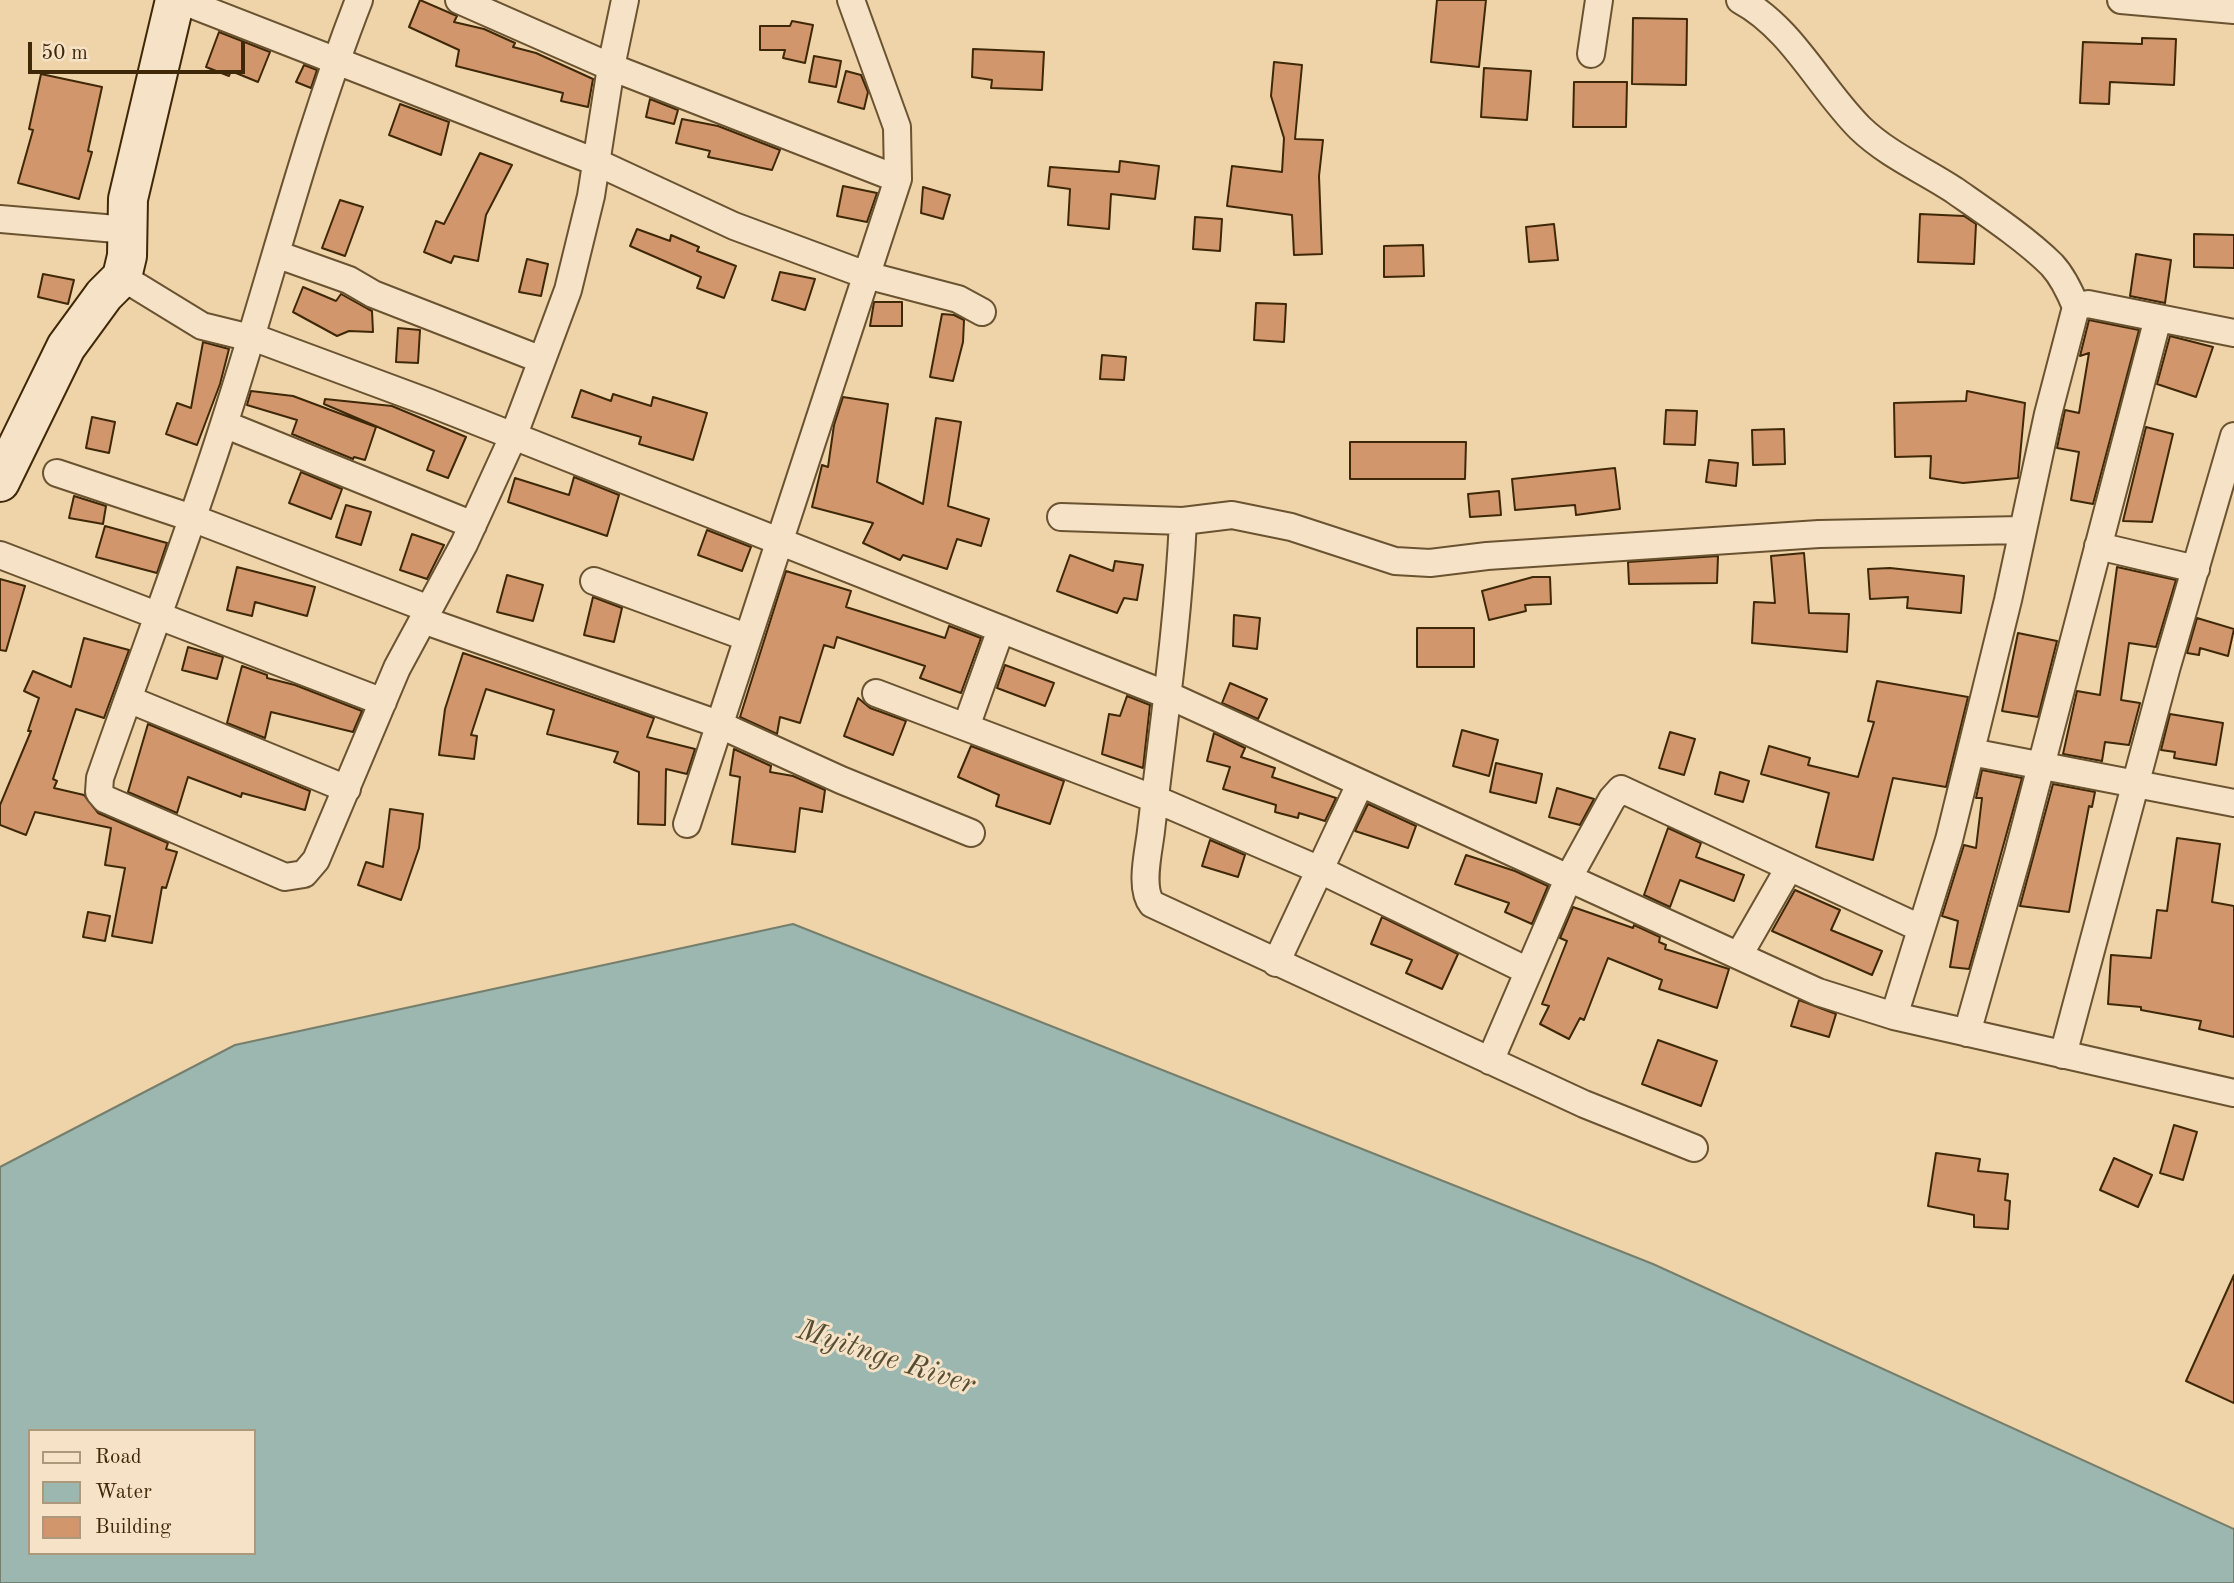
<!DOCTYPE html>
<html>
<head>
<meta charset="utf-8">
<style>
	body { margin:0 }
	#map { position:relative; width:2234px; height:1583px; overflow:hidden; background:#efd3a9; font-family:"Old Standard TT",serif }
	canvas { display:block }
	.legend { position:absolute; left:28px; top:1429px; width:228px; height:126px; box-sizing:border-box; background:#f5e2c7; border:2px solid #ac987a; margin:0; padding:9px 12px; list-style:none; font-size:21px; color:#3e2807 }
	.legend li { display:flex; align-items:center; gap:14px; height:35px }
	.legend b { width:35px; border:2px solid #ac987a }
	.scale { position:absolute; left:28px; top:42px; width:217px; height:32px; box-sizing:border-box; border:4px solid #3e2807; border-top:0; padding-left:9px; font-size:21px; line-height:24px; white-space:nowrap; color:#3e2807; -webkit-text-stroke:5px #f5e2c7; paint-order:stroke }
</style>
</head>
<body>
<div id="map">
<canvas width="2234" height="1583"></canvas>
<ul class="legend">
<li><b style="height:9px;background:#f5e2c7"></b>Road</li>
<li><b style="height:19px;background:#9bb7af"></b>Water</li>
<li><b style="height:19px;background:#d1966c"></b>Building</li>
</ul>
<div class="scale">50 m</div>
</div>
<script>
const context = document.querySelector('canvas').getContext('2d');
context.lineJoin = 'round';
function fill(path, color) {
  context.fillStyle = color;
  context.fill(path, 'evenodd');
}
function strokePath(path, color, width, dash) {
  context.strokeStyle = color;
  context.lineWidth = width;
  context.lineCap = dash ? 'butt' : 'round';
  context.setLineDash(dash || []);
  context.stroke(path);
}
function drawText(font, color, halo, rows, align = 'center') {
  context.font = font + ' "Old Standard TT",serif';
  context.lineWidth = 6;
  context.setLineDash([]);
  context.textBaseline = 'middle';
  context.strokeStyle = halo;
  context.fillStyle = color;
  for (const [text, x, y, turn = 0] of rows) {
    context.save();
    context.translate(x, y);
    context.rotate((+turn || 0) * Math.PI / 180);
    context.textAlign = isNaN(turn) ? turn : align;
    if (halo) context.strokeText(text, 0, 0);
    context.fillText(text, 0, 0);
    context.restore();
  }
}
const water = new Path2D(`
	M793,924L1653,1264L2234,1529V1583H0V1167L235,1045ZM30,1431H254V1553H30Z`);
fill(water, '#9bb7af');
strokePath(water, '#767e6c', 2);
const building = new Path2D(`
	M420,0L457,16L454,22L484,29L515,43L513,47L536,53L593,79L588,107L561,101L563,93L456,66L459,50L409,27Z
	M1437,0H1486L1479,67L1431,62Z
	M1633,18L1687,19L1686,85L1632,84Z
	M792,21L813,25L805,63L783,58L785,50H760V26H790Z
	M219,32L270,52L258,82L231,71L229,76L206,67Z
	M2142,38L2176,39L2174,85L2110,82L2109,104L2080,103L2083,42L2142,44Z
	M973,49L1044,52L1042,90L991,88L992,80L972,77Z
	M814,56L841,61L836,87L809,82Z
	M1274,62L1302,65L1295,139L1323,140L1319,176L1322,254L1294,255L1292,215L1227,206L1232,166L1282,172L1284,138L1271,96Z
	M304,65L317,70L311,88L296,82Z
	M1484,68L1531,71L1527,120L1481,117Z
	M846,71L861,75L868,92L864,109L838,102Z
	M41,74L102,87L88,151L92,152L79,199L18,183L33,130L29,129Z
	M1574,82H1627L1626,127H1573Z
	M650,99L678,110L674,124L646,117Z
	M400,104L449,122L441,155L389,135Z
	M682,119L718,126L780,150L772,170L708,157L710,151L676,143Z
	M480,153L512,165L486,215L478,261L454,256L451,263L424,252L436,221L444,224Z
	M1120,161L1159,166L1155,199L1111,194L1109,229L1068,225L1070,189L1048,186L1050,167L1119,172Z
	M843,186L877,193L867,222L837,216Z
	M923,187L950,195L943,219L921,213Z
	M340,200L363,207L345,256L322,248Z
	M1920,214L1964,216L1976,224L1974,264L1918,262Z
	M1195,217L1222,219L1220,251L1193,249Z
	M1554,224L1558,260L1529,262L1526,227Z
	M637,229L670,241L671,235L699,247L697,251L736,266L724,298L697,288L701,277L630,246Z
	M2194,234L2234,235V268L2194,267Z
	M1423,245L1424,276L1384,277V246Z
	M2136,254L2171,260L2165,303L2130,296Z
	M527,259L548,264L541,296L519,292Z
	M780,272L815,279L805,310L772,300Z
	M43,274L74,280L68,304L38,297Z
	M303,287L336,301L341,294L368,309L372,311L373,332L349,331L337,336L293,312Z
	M874,302H902V326H870Z
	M1256,303L1286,304L1284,342L1254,340Z
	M942,314L954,315L964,320L963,342L953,381L930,377Z
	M2089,320L2139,330L2093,504L2071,500L2079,452L2057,448L2065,410L2079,413L2089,353L2080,356Z
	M398,328L420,330L418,363L396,362Z
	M2170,336L2213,347L2196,397L2157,384Z
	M203,342L229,349L220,384L197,445L166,434L177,403L191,408Z
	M1102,355L1126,357L1124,380L1100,379Z
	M581,390L611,401L613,394L651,406L653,397L707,413L693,460L639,444L641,437L572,417Z
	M251,391L293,396L376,427L365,460L354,457L353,459L292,434L297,420L247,405Z
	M1967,391L2025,403L2018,478L1963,483L1930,478L1931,456L1895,457L1894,403L1966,401Z
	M843,397L888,404L877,482L923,504L936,418L961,422L948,506L989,519L981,546L957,539L947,569L903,555L900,560L863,543L873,523L812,507L822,465L828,467L834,425Z
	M325,399L392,406L466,437L448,478L427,470L434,451L324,404Z
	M1666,410L1697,411L1695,445L1664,444Z
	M92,417L115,422L109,453L86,448Z
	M2146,427L2173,434L2152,522L2123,521Z
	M1784,429L1785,464L1753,465L1752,430Z
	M1350,442H1466L1465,479H1350Z
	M1709,460L1738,463L1736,486L1706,482Z
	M1615,468L1620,509L1576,515L1575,505L1515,510L1512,479Z
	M301,472L342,489L331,519L289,503Z
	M574,477L619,495L607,536L508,502L515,478L569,495Z
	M1499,491L1501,515L1470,517L1468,494Z
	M74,496L106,506L103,524L69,518Z
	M346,505L371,512L361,545L336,537Z
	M105,526L167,543L157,573L96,557Z
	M707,530L751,547L742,571L698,555Z
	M412,534L444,545L427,579L400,570Z
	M1804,553L1809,613L1849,614L1847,652L1752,643L1754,602L1775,603L1771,556Z
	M1070,555L1113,571L1115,561L1143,565L1137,600L1124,598L1117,613L1057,591Z
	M1718,556L1717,583L1629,584L1628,562Z
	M237,567L315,587L307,616L255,602L252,616L227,610Z
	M2117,567L2176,580L2156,647L2129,643L2121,700L2140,703L2129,745L2105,742L2102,761L2063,754L2077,691L2100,695Z
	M1890,568L1964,576L1961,613L1907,608L1908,597L1870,599L1868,569Z
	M786,571L851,591L846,607L945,638L949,626L981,638L961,693L920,678L925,666L837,637L834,648L824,645L800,723L780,717L777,734L740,717Z
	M507,575L543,585L533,621L497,612Z
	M1533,577H1550L1551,604L1525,605L1526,611L1489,620L1482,591Z
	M0,579L25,586L6,651L0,650Z
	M593,597L622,608L614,642L584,635Z
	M1234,615L1260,618L1257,649L1233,646Z
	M2197,618L2234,629L2228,656L2200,648L2199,655L2187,653Z
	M1417,628H1474V667H1417Z
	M2018,633L2057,641L2038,717L2002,711Z
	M84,638L129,650L104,718L76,709L53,779L57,781L54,788L84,795L98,813L168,843L166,849L177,852L166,888L162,887L152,943L112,936L125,868L105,865L111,828L35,812L26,835L0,825V805L31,731H28L39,698L24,691L33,671L71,687Z
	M188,647L223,657L217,679L182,670Z
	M463,653L654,718L647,737L695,749L687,774L666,769L665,825L638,824L639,772L614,762L618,752L547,734L554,710L486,689L471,735L477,736L474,759L439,755L445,709Z
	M1005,665L1054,683L1045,706L997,688Z
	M242,666L267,675V678L295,685L362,711L353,732L271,712L265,738L227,723Z
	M1877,681L1968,697L1946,787L1893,778L1873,860L1816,847L1829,793L1761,774L1769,746L1810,758L1808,765L1858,777L1874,722L1868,721Z
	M1230,683L1267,699L1258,719L1222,703Z
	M1127,696L1150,705L1143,768L1102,754L1109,714L1120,716Z
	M858,698L870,708L906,721L893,755L844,736Z
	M2170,714L2223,723L2216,765L2174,758L2175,752L2161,750Z
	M148,724L310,791L305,810L242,793L241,797L188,777L177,813L128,792Z
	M1462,730L1498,740L1489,776L1453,766Z
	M1670,732L1695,739L1684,775L1659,768Z
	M1214,733L1245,748L1241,757L1275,768L1272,777L1336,798L1325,821L1299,813L1298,818L1275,812L1276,805L1223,789L1230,767L1207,761Z
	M971,746L1064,781L1050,824L996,806L999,795L958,777Z
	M734,749L771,766L770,772L793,776L825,790L822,812L800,808L795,852L732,844L740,777L730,775Z
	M1496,763L1542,774L1536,803L1490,792Z
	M1982,770L2022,778L1969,969L1950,967L1958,921L1942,916L1964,845L1976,848L1982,798H1976Z
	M1720,772L1749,781L1743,802L1715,794Z
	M2053,784L2095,792L2092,807L2089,806L2069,912L2020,906Z
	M1557,788L1594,799L1580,825L1549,817Z
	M1368,804L1416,826L1408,848L1355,831Z
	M390,809L423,814L419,848L401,900L358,885L366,862L383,867Z
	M1668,828L1701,843L1696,857L1744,875L1734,901L1680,880L1670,907L1644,895Z
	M2177,838L2220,844L2212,902L2234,906V1037L2199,1029L2201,1021L2141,1010V1007L2108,1004L2111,955L2151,958L2157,910L2167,911Z
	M1210,840L1245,855L1238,877L1202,866Z
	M1466,855L1515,871L1548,886L1532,924L1505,912L1509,903L1455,884Z
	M1795,890L1840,910L1831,930L1882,951L1872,975L1772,931Z
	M1573,907L1633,928L1634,925L1660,937L1659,942L1666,945L1665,949L1729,969L1717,1008L1659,989L1662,980L1608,958L1584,1020L1580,1018L1569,1039L1540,1024L1549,1006L1542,1004L1567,941L1560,938Z
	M88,912L110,916L105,941L83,937Z
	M1382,917L1458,954L1442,989L1406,973L1412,960L1371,944Z
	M1799,1000L1836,1014L1829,1037L1791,1026Z
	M1658,1040L1717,1061L1701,1106L1642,1084Z
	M2174,1125L2197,1132L2183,1180L2160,1173Z
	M1936,1153L1980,1159L1978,1171L2008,1174L2005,1200L2010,1201L2008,1229L1974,1227V1215L1928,1206Z
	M2114,1158L2152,1175L2138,1207L2100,1190Z
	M2234,1275V1403L2186,1381Z`);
fill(building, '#d1966c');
strokePath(building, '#3e2807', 2);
const street = new Path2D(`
	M180,0L596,162L734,226L866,275L958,299L982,312
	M359,0C305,138 270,283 224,424C186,543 141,660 100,778L99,792L105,799L285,877L304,874L316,860L397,668L464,544L513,437L542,360L568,290L591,196L611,67L625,0
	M459,0L611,67L898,179
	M1740,0C1792,28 1819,87 1860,128C1888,155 1922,169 1954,190C1984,211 2026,239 2052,265C2063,277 2070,292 2076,307
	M2121,0L2234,10
	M1591,54L1599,0
	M0,219L128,230
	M276,254L349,280L373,294L542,360
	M122,277L202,326L263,341L430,403L1170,696L1818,992L1894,1016L1949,840L2008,600L2048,414L2076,307L2088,304L2234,333
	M224,424L473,525
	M57,473L192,518L429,609
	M1061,517L1183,521C1178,625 1163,727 1151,831C1149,850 1139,888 1152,904L1584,1104L1694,1148
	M1183,521L1232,515L1291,527L1395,561L1430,563L1487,556L1819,534L2022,530
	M2098,546L2196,569
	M0,555L383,702
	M594,581L746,637
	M423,620L718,724L841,780L971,833
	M876,693L1155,799L1320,870L1528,971
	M128,699L347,789
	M966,727L1001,629
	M1971,752L2234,803
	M687,824L898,179L897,127L851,0
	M1739,955L1789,868
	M1276,963L1360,784
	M1894,1016L2234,1093
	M1967,1033L2018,854L2158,318
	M2063,1055L2167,666L2234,436
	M1490,1061L1569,877L1612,799L1621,789L1920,928`);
const secondary = new Path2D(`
	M0,482L66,347L104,295L122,277L127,256L128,199L175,0`);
strokePath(street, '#6a5330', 30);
strokePath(secondary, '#3e2807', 42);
strokePath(street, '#f5e2c7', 26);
strokePath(secondary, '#f5e2c7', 38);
drawText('italic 30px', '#554c31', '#f5e2c7', [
	["Myitnge River",886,1358,18]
]);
</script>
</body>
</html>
